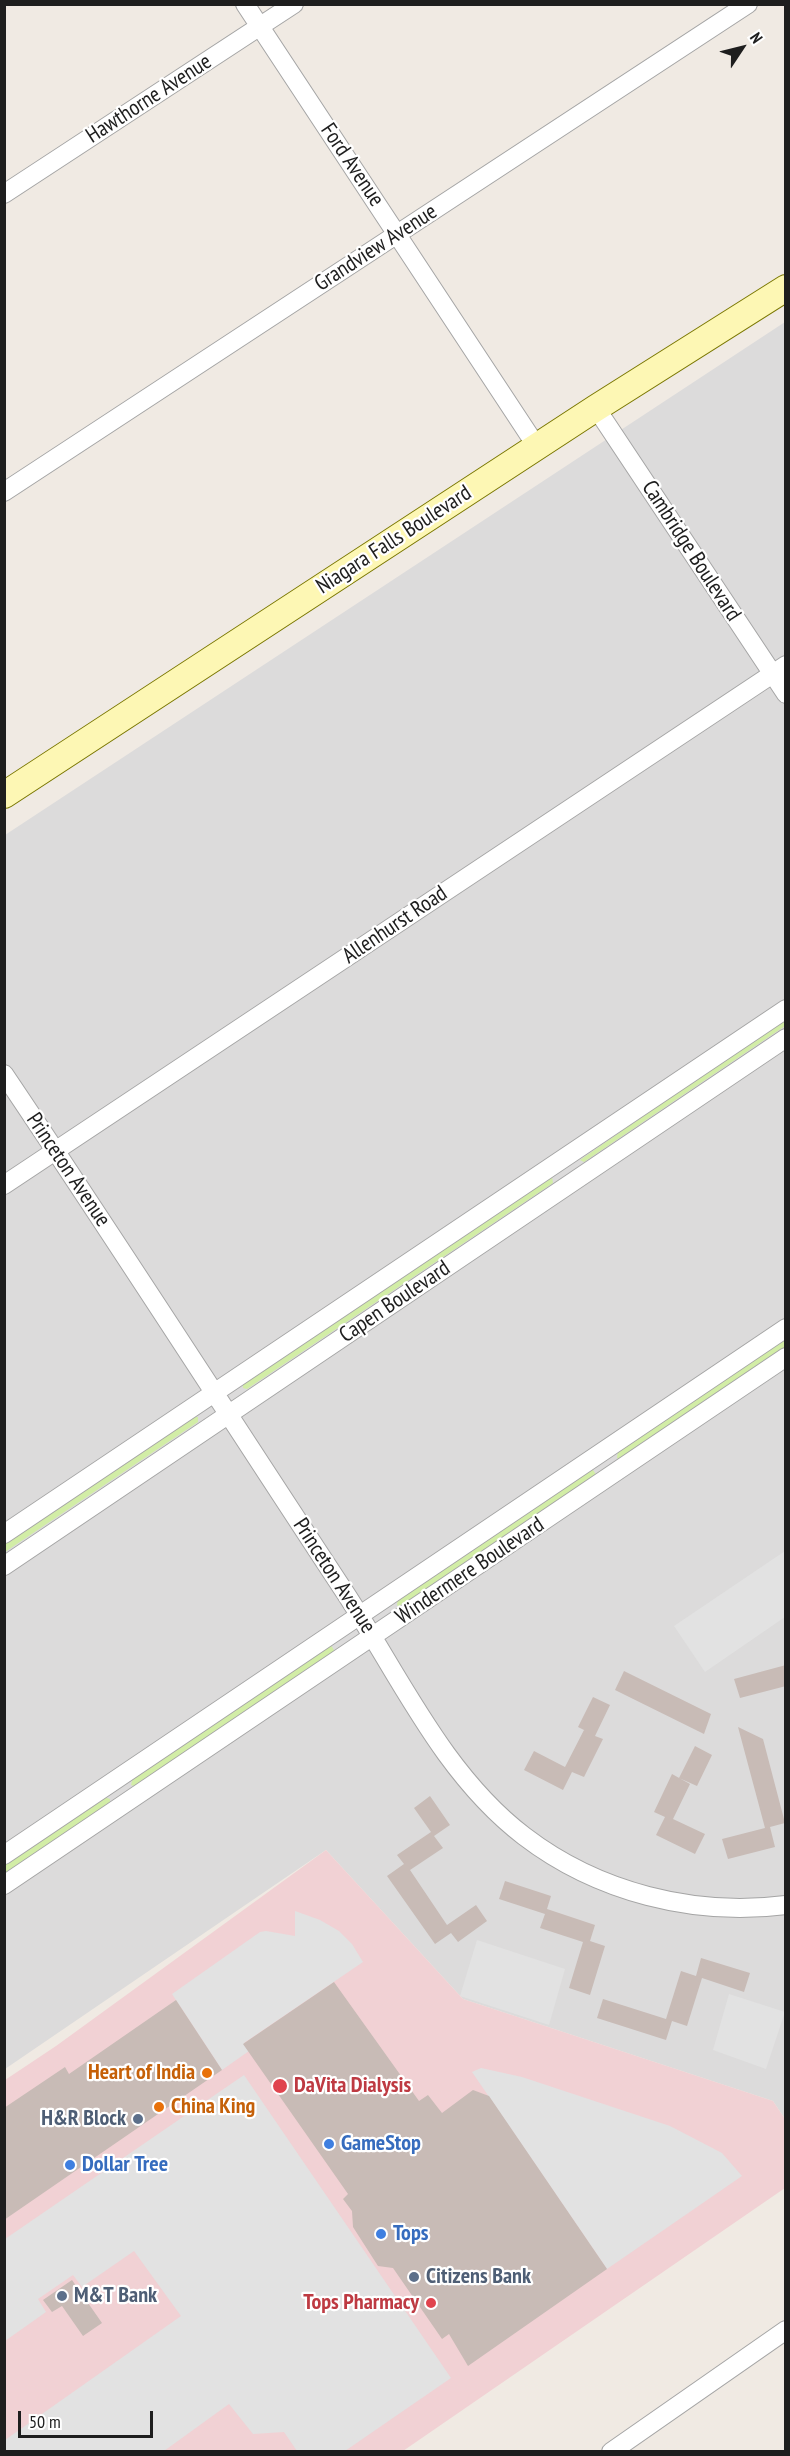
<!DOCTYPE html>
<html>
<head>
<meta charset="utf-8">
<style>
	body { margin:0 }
	#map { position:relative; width:790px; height:2456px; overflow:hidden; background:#f0eae3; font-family:"PT Sans Narrow",sans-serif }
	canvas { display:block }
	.frame { position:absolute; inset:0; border:6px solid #1e1e1e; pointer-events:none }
	.north { position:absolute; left:712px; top:18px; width:60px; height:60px; -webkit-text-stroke:4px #fff; paint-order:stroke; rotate:55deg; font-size:16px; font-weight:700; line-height:24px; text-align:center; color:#1e1e1e }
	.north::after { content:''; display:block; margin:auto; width:21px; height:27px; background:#1e1e1e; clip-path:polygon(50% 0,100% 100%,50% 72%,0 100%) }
	.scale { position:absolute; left:18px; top:2411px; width:135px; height:27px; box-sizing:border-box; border:3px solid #1e1e1e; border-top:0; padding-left:8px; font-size:18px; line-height:21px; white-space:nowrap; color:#1e1e1e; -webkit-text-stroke:4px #fff; paint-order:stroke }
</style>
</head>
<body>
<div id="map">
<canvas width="790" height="2456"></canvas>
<div class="frame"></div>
<div class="north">N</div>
<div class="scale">50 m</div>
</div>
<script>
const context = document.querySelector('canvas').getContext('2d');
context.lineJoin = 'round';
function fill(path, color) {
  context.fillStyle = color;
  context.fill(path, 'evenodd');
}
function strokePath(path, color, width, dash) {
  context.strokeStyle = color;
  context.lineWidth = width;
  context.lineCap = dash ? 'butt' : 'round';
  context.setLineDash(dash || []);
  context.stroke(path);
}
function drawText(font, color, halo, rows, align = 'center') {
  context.font = font + ' "PT Sans Narrow",sans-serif';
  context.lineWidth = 4.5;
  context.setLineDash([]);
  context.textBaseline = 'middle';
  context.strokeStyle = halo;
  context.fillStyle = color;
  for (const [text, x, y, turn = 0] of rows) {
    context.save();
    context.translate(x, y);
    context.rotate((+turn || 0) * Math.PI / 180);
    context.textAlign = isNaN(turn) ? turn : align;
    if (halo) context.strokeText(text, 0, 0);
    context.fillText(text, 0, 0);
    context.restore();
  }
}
fill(new Path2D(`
	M785,322V2119L773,2101L463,1999L326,1850L5,2069V835Z`), '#dcdbdb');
fill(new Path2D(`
	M326,1850L463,1999L773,2101L785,2119V2188L403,2451L5,2452V2080L56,2046Z`), '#f1d1d4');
fill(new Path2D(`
	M785,1018V1026L584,1162L580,1160Z
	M552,1177L553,1183L247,1389L243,1388V1383Z
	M785,1338V1351L620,1460L617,1458L618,1450Z
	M194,1417H198V1422L5,1552V1544Z
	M589,1470H593L597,1476L400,1608L397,1605L398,1598Z
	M331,1645L335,1652L134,1786L131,1785L133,1777Z
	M104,1797L110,1799V1805L5,1876V1864Z`), '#d2eda6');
fill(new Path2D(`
	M785,1551V1617L705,1672L674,1626Z
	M295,1911L320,1920L339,1931L352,1944L363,1962L244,2043L249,2051L222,2070L172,1994L260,1932L266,1931L295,1936Z
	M477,1940L565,1969L549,2025L460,1996Z
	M729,1994L785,2012L766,2069L713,2050Z
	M481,2068L522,2077L670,2126L722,2153L742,2176L607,2269L472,2072Z
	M244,2075L451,2378L345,2451H297L284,2432L253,2434L229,2404L164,2451H5V2440L181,2316L134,2251L82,2287L73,2275L38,2299L46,2312L5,2341V2239Z`), '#e2e2e2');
fill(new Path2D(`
	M786,1665V1686L740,1698L734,1679Z
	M624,1671L711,1714L704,1734L615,1690Z
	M593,1697L610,1705L595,1736L603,1739L584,1777L572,1772L563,1790L524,1770L534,1751L565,1767L584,1730L586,1731L578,1727Z
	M738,1727L763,1739L785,1823L770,1827L775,1847L728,1859L722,1839L765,1828Z
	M695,1746L712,1755L697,1786L679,1778Z
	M672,1774L690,1784L673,1819L705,1834L695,1854L656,1835L665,1817L654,1812Z
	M430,1796L450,1825L434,1836L443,1848L410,1870L447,1925L476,1905L487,1921L458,1942L451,1933L435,1944L387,1876L404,1864L397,1855L431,1832L414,1808Z
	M505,1881L551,1896L547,1909L595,1925L590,1941L605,1946L590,1995L569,1988L583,1942L540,1928L545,1914L499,1899Z
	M701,1958L750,1973L744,1992L702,1978L687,2026L672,2021L666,2040L597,2018L603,1999L666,2019L681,1971L696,1976Z
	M334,1982L419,2101L428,2095L442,2113L473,2090L489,2096L607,2269L468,2366L449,2334L442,2339L393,2268L378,2266L353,2227L352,2211L343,2199L348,2194L243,2044Z
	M176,2000L222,2070L4,2220V2108L65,2067L69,2074Z
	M72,2280L102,2323L83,2336L62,2306L52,2312L43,2300Z`), '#c8bbb6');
const minor = new Path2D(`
	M245,4L537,447
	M4,194L294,4
	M596,408L786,694
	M4,492L748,4
	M4,1074C120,1246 232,1421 346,1594C400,1677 444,1775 524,1836C597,1892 694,1917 786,1905
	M4,1185L786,665
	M4,1534L786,1009
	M4,1566L786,1038
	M4,1855L786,1328
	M4,1885L786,1357
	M611,2452L786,2330`);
const secondary = new Path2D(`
	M4,795L596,408L786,288`);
strokePath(minor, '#a5a5a5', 20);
strokePath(secondary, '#7a7700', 28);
strokePath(minor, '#fff', 18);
strokePath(secondary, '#fdf7b4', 26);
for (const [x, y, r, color] of [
	[207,2073,6,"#e8710a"],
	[280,2086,8,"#e0444e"],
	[159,2107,6,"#e8710a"],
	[138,2119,6,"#5c6f8a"],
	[329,2144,6,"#3f7fe0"],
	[70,2165,6,"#3f7fe0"],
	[381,2234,6,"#3f7fe0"],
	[414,2277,6,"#5c6f8a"],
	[62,2296,6,"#5c6f8a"],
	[431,2303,6,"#e0444e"]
]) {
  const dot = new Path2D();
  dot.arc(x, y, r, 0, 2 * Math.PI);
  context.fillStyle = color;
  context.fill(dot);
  strokePath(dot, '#fff', 2);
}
drawText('22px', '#1e1e1e', '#fff', [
	["Hawthorne Avenue",149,99,-33],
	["Ford Avenue",352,165,56],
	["Grandview Avenue",376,248,-33],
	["Niagara Falls Boulevard",394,540,-33],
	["Cambridge Boulevard",691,551,57],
	["Allenhurst Road",395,925,-34],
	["Princeton Avenue",68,1170,56],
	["Capen Boulevard",395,1302,-34],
	["Windermere Boulevard",470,1571,-34],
	["Princeton Avenue",334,1576,57]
]);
drawText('bold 22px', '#c56008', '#fff', [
	["Heart of India",195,2073],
	["China King",171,2107,"left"]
], 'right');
drawText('bold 22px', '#be3a42', '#fff', [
	["DaVita Dialysis",294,2086],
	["Tops Pharmacy",419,2303,"right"]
], 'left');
drawText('bold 22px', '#4e5e75', '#fff', [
	["H&R Block",126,2119,"right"],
	["Citizens Bank",426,2277],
	["M&T Bank",74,2296]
], 'left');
drawText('bold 22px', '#366cbe', '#fff', [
	["GameStop",341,2144],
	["Dollar Tree",82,2165],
	["Tops",393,2234]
], 'left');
</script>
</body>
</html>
